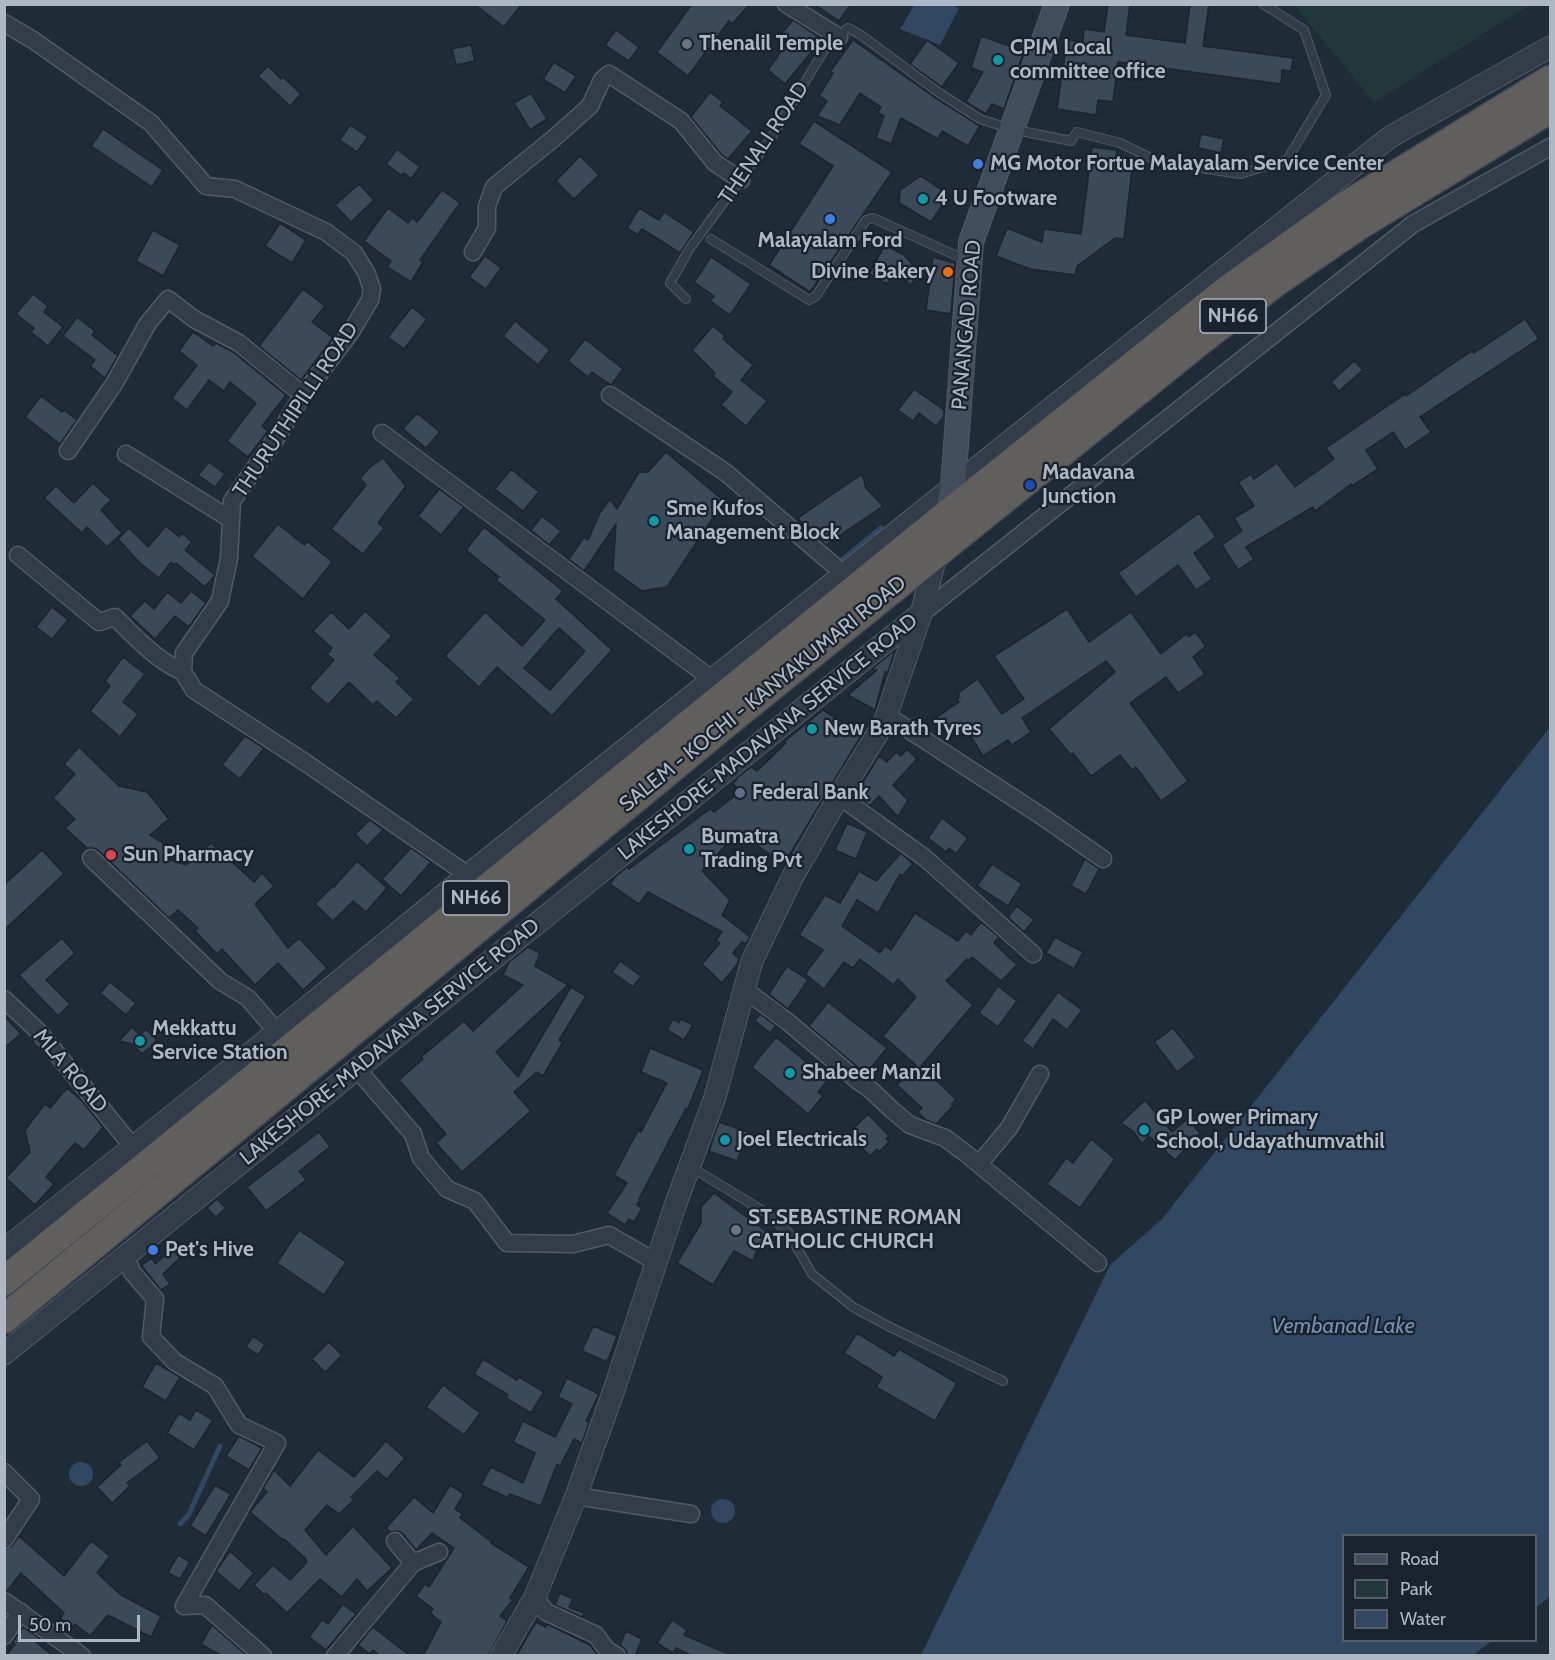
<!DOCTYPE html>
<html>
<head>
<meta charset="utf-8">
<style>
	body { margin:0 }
	#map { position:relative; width:1555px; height:1660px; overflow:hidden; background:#202b38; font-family:Cabin,sans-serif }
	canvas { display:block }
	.frame { position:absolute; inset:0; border:6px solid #aeb8c5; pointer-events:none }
	.legend { position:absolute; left:1342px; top:1534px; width:195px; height:108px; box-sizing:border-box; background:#19222d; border:2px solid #555e6a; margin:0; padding:8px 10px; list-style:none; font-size:18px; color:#aeb8c5 }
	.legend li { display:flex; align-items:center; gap:12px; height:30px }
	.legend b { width:30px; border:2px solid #555e6a }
	.scale { position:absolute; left:18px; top:1615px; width:122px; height:27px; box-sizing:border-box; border:3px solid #aeb8c5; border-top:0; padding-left:8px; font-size:18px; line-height:21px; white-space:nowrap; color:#aeb8c5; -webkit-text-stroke:4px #19222d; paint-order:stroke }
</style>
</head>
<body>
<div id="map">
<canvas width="1555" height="1660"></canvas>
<div class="frame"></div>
<ul class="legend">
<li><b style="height:8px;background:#414c5c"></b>Road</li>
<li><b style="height:16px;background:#223739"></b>Park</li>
<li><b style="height:16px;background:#324761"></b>Water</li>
</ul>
<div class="scale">50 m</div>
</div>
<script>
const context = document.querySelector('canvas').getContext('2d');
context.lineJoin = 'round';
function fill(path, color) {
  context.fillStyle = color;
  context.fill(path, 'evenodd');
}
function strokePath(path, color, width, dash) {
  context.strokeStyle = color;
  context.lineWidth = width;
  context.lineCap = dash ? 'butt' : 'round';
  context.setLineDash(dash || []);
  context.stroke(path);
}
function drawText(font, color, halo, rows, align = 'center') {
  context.font = font + ' Cabin,sans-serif';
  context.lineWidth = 4.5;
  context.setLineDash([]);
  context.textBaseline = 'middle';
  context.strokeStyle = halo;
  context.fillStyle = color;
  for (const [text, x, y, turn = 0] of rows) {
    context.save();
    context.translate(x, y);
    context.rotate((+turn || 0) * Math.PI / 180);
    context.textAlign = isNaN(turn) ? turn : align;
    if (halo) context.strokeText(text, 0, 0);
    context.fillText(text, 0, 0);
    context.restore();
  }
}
fill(new Path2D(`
	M1294,5H1530L1374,102Z`), '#223739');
fill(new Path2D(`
	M915,4L952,5L959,8L940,45L900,29Z
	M1550,727V1596L1536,1608V1536H1344V1640L1492,1641L1472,1656L921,1655L1110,1265L1162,1219Z
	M69 1474a12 12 0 1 1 24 0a12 12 0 1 1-24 0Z
	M711 1511a12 12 0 1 1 24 0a12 12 0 1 1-24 0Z`), '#324761');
strokePath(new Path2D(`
	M837,564L881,528
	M180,1524L189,1514L220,1446`), '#324761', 5);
const building = new Path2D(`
	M474,4H522L504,27Z
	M692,4H750L732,24L729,21L688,76L657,52Z
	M814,4H851L839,21Z
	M1108,4H1130L1126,35L1185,43L1190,4H1209L1203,46L1293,58L1291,71L1282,70L1281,84L1118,62L1113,102L1098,100L1096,115L1057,109L1067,40L1083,42L1084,29L1104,32Z
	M793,20L822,39L785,84L768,70L785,46L777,39Z
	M616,30L639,47L629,61L605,45Z
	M981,36L1024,51L1004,109L992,104L986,114L966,102L983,72L971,68Z
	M853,40L934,97L980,126L968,146L942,131L938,139L901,118L891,144L876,138L884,116L878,112L881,107L860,93L840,125L817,116L827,101L819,96L833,73L830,72Z
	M927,40L959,63L942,87L910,64Z
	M471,45L475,61L456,65L452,49Z
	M554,62L576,76L565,93L543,79Z
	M268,66L281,79L283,77L301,94L290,106L258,76Z
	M710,92L723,102L720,106L752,131L728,159L722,155L691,117Z
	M531,93L547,119L530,130L514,103Z
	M814,121L892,172L810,292L769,265L833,166L799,144Z
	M350,125L368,137L357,152L340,140Z
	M103,129L163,170L152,187L91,146Z
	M1201,134L1224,139L1221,153L1198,148Z
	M1092,147L1117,150L1116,157L1133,160L1124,239L1115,238L1077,266L1075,275L1030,269L996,256L1007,228L1042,242L1044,229L1081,234Z
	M397,149L420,167L411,179L404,173L401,175L386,164Z
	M580,156L599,175L574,199L556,181Z
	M921,176L949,195L931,222L899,203L900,190Z
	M359,184L374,200L351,222L335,205Z
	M442,190L460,203L420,260L423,262L411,282L387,267L391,261L364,241L388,208L408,223L412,218L417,222Z
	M639,208L659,220L664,212L694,232L680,253L642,229L638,235L627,228Z
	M280,223L306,240L292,263L265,246Z
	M153,230L180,245L163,276L136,261Z
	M885,245L904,255L921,274L910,285L896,269L887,284L869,274Z
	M485,256L501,268L486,289L469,277Z
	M711,257L751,284L730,315L710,301L714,296L694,282Z
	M933,257L955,263L951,314L926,310Z
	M303,289L325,306L312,322L333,338L301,380L259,346Z
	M33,294L48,306L44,312L63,327L48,346L31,332L34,328L16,314Z
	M412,307L427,319L404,349L388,337Z
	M77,317L95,331L92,335L118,356L105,378L90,366L95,360L63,336Z
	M1525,319L1539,339L1420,417L1431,432L1405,450L1393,432L1366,450L1378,469L1352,486L1351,484L1315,511L1313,507L1246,547L1254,559L1238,570L1222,545L1242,531L1234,518L1254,506L1238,482L1251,474L1254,479L1277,463L1295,487L1334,459L1326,448L1405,394L1406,396L1461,358L1472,351L1474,353Z
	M515,321L550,350L538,365L503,336Z
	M713,326L725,336L723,339L753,365L741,380L767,401L746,426L721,405L732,392L713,376L715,373L692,350Z
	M193,332L213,346L216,343L233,352L286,395L262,426L268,431L248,457L227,441L256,403L230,382L224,391L209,380L187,410L172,398L197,365L179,351Z
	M585,339L623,369L611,385L592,372L588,377L568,361Z
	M1354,361L1363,370L1339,391L1331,382Z
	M914,389L944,410V416L936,426L919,413L913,421L898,410Z
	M41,396L62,412L64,410L77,420L60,444L25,417Z
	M417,413L440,432L426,448L403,429Z
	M666,452L724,501L667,587L642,591L613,570L616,524L584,571L569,559L584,537L588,540L600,513L610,499L617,509L639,472H648Z
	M383,458L406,486L378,523L384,528L363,554L331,529L366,485L360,478L369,468Z
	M209,462L225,474L215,487L198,475Z
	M511,469L539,492L523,511L495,489Z
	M862,474L866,488L883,506L826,545L803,525L798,518Z
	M93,483L111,500L101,510L122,533L107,547L87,527L82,533L44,498L56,486L74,503Z
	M439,489L464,507L441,535L418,516Z
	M1199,513L1216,537L1194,553L1212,579L1196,590L1178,565L1136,597L1118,573Z
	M542,516L561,531L549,545L531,530Z
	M278,524L304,545L307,541L332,562L303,599L252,556Z
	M166,526L179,537L182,533L192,542L185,550L215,575L205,587L176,563L174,565L171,562L159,578L140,563L118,539L129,528L148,547Z
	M484,527L563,591L556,599L612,650L552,716L497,667L479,687L445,656L485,612L522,646L545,620L496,580L499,577L466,550ZM559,628L585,651L550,690L524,668Z
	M191,591L206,603L189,627L175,616L155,639L130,616L145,601L154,609L167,592L181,603Z
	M52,607L68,620L52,639L36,627Z
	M1067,609L1089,642L1131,612L1161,654L1186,634L1189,637L1195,632L1206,646L1193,657L1205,674L1178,693L1166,677L1130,703L1188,781L1161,801L1136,767L1132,770L1120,755L1091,776L1073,753L1071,755L1049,729L1115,672L1106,661L1022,718L1031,732L1012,745L1008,740L983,756L963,724L948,734L937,717L959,702L957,699L960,697L958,693L978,679L1002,714L1024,699L994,656Z
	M365,611L392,636L374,655L400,678L396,682L414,699L396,718L377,701L373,705L349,682L328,705L309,688L334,660L327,654L332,648L313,631L331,612L349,629Z
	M895,650L888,672H885L875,710L848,695L877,670L872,669Z
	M123,657L145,674L123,702L138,714L120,737L90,711L110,686L105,681Z
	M823,710L862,734L784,864L738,832L702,871L730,900L722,915L750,937L746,944L742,942L733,953L739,959L738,963L722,983L702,964L720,943L716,940L722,932L648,892L639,904L610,884L615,877L627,867L629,869L710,809L714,812L741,791L733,784L738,777L751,767L757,771L786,743L785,741Z
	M245,736L264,748L240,779L222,765Z
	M79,747L119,786L147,792L169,819L150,835L168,846L170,860L186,865L211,843L254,882L262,873L274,886L255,904L288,948L299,938L327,968L303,990L278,963L255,985L222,949L217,954L195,931L198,928L178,910L169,918L98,850L93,848H87L65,828L75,819L53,798L75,774L64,764Z
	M907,749L917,759L893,785L908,800L898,817L879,796L870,806L855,795L879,756L887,762L896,752L901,756Z
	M942,818L968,838L956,854L949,848L946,852L928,838Z
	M370,820L383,830L367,846L355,834Z
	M847,823L867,832L856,859L835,850Z
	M411,848L431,862L401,896L382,879Z
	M42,850L64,874L4,930V885Z
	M901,853L913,864L902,876L900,874L878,913L857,900L842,926L880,953L885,946L891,950L915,913L958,941L966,931L971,935L981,922L999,937L994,943L1017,965L1001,981L972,957L969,961L967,959L946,981L973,1005L921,1066L956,1099L951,1104L953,1106L936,1124L926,1120L918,1112L922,1108L897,1085L916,1065L883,1036L916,997L898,979L894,985L860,959L853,968L844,962L824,989L805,974L823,950L799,935L825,895L840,903L859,871L876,881Z
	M1085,859L1099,869L1086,894L1071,886Z
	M357,861L387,888L366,912L353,901L333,921L315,904L333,886L334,887Z
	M992,864L1022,884L1008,906L977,886Z
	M1017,906L1034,920L1024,932L1008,917Z
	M1055,937L1083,952L1074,969L1046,953Z
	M62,938L75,953L46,980L70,1004L58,1016L19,975Z
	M528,947L540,953L535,966L568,985L496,1052L518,1077L571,987L586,996L559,1040L563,1042L543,1076L537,1072L514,1092L531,1111L462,1172L436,1143L446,1134L399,1080L423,1059L421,1057L464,1021L473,1031L523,985L503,975L509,962Z
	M620,961L641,976L633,987L612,972Z
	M787,966L808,980L788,1009L769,994Z
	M110,982L136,1003L126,1015L100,993Z
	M998,986L1017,1001L998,1027L979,1013Z
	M1058,992L1082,1010L1067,1030L1053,1019L1033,1049L1022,1041Z
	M828,1002L887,1048L866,1074L809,1026Z
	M760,1014L776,1026L770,1033L755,1021Z
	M4,1016L21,1034L4,1048Z
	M673,1019L679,1023L681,1019L693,1025L684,1040L667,1030Z
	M132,1027L140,1035L146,1029L157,1040L151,1046L154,1049L149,1048L142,1054L132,1044L119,1041Z
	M1173,1028L1196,1057L1177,1072L1154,1042Z
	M776,1037L828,1080L818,1092L823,1096L808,1114L752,1067Z
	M650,1048L703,1070L688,1109L686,1108L639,1199L640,1200L637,1205L642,1208L634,1222L629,1219L625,1225L607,1213L627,1183L614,1175L638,1131L641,1132L667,1083L641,1072Z
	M67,1088L81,1100L103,1127L84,1150L75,1143L46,1177L54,1184L35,1205L6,1178L30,1152L25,1130L45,1104L50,1108Z
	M1145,1100L1172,1132L1187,1119L1200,1133L1175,1160L1149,1136L1142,1144L1133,1131L1121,1123Z
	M868,1114L889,1136L886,1139L889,1142L879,1152L877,1149L870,1156L848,1134Z
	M719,1122L748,1132L737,1161L709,1151Z
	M319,1132L330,1147L299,1171L306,1180L266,1211L247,1187Z
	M1091,1139L1115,1159L1080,1208L1047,1184L1066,1158L1073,1163Z
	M714,1193L771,1235L757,1250L753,1261L734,1251L713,1285L677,1263L701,1223V1207Z
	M217,1199L226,1208L216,1217L207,1208Z
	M299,1230L346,1262L324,1295L277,1263Z
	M172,1249L180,1258L163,1274L170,1284L161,1290L141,1265L152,1258L155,1264Z
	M593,1326L617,1336L607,1362L582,1351Z
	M857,1333L894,1356L899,1349L957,1383L935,1421L876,1387L882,1377L844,1353Z
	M253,1336L265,1345L258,1355L246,1347Z
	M329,1342L342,1355L325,1372L312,1359Z
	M483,1359L517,1380L519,1377L544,1392L531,1413L506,1398L508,1395L474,1374Z
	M156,1363L180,1377L166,1401L142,1387Z
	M567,1378L599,1394L586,1421L589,1423L582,1443L574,1439L560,1466L557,1464L541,1506L510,1494L508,1498L481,1485L491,1467L523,1483L535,1453L513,1442L523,1421L555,1437L572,1404L558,1397Z
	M443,1385L480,1413L464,1435L426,1407Z
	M196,1410L213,1420L194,1450L167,1433L179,1413L190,1420Z
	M239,1436L262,1448L249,1470L226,1456Z
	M147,1441L160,1458L127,1483L130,1486L112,1503L97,1487L121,1465L119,1462Z
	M386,1441L405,1458L387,1479L377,1471L351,1497L354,1500L339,1514L327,1505L305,1530L326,1555L353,1526L392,1568L367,1591L357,1579L342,1597L320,1579L287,1613L266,1593L264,1595L254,1585L273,1565L290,1580L307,1562L305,1558L284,1539L283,1540L250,1512L267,1492L263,1488L274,1470L290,1486L318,1450L354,1477Z
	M215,1485L231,1494L206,1536L190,1526Z
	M450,1485L464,1494L455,1509L462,1514L460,1518L492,1542L491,1543L529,1567L510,1598L513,1600L500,1616L507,1621L488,1656H423L441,1622L430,1613L433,1609L416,1596L425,1584L429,1587L454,1548L432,1533L416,1550L403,1534L398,1531L390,1532L386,1528L414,1497L433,1513Z
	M19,1536L64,1576L91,1541L110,1556L97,1573L121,1595L161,1616L151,1637L108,1615L90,1636L75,1624L72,1627L60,1618L64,1613L21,1573L7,1591H4V1550L12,1546Z
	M230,1551L254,1573L239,1591L216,1571Z
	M178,1555L190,1562L180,1579L168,1573Z
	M560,1593L573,1599L569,1607L584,1613L582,1617L555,1605Z
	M343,1604L356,1614L326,1650L309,1637L322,1620L328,1624Z
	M672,1620L687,1630L684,1635L733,1656H693L676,1648L673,1653L657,1643Z
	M536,1622L546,1627L547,1624L590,1645L598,1656H516Z
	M212,1625L244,1653L242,1656H222L201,1644Z
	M23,1627L39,1638L36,1642L53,1656H6L15,1644L13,1642Z
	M373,1627L410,1656H380L373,1650L370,1654L358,1645Z
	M626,1631L642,1639L635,1656H627L626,1650L620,1645Z`);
fill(building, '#3c4958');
strokePath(building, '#1b242f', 1.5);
const service = new Path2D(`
	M711,239L809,300L816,296L866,220L873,218L968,261
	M686,299L670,283L690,248L771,138L828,44L848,28L861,35L938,92L980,119L1011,129L1071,141L1077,132L1120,143L1157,161L1240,174L1287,160L1326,95L1304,30L1263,4
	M689,1166L765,1212L788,1232L812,1274L853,1307L890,1327L1003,1381`);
const minor = new Path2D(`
	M786,4L839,37
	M4,23L33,40L151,123L206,186L235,189L326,232L354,253L366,272L372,289L370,300L351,332L303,395L278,435L232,501L229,558L220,601L184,653L183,672L194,690L306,763L468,875
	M473,252L487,228V206L494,187L554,138L590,106L602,80L609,74L681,121L715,163L741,180
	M610,395L725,472L844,574
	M382,433L713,680
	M68,451L114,384L148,323L168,299L194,319L239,343L303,395
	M126,454L230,519
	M18,555L99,622L115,617C136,638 156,660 183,672
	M921,614L1413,224L1550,147
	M882,726L897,722L1043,817L1103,859
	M839,796L925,858L1033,954
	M91,858L220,981L248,998L277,1032
	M745,990L788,1022L858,1081L871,1090L892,1110L910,1125L945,1138L964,1152L1098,1263
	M4,999L39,1032L133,1147
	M357,1069L413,1134L421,1158L447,1189L475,1201L507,1243L573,1244L609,1235L656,1262
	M979,1164L1009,1128L1040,1074
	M126,1256L132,1272L155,1299L151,1337L175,1362L215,1386L239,1425L277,1443L184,1606L205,1605L263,1656
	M4,1472L31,1499L4,1540
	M576,1496L691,1514
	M395,1541L413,1563
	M535,1597L546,1612L596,1635L607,1650L617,1656
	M4,1601L82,1656
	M4,1636L21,1612
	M335,1656L413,1563L439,1552`);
const tertiary = new Path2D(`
	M4,1250L277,1032L468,875L1390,137L1550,47
	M4,1354L920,614
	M501,1656L535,1597L576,1496L614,1390L675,1206L715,1097L752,961L793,876L839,796L884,723L921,614L937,553`);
const secondary = new Path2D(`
	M947,515L953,486L971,242L1057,4`);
const trunk = new Path2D(`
	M4,1281L920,536L1227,290L1342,208L1550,80
	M4,1319L730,720L1196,344L1276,282L1358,226L1550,109`);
strokePath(service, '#515b66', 10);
strokePath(minor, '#515b66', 19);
strokePath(tertiary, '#515b66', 23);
strokePath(secondary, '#515b66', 26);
strokePath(trunk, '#3e4853', 31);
strokePath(service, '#333d49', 8);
strokePath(minor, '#333d49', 16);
strokePath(tertiary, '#333d49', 21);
strokePath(secondary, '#414c5c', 24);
strokePath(trunk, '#605f5c', 28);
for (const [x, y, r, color] of [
	[687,44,6,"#6b7280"],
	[998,60,6,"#0f9aa8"],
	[978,164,6,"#3f7fe0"],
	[923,199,6,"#0f9aa8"],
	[830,219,6,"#3f7fe0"],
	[948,272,6,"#e8710a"],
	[1030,485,6,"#1a4fb4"],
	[654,521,6,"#0f9aa8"],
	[812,729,6,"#0f9aa8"],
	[740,793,6,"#5c6f8a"],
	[689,849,6,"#0f9aa8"],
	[111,855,6,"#e0444e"],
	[140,1041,6,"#0f9aa8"],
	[790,1073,6,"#0f9aa8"],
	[1144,1130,6,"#0f9aa8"],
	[725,1140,6,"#0f9aa8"],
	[736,1230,6,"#6b7280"],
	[153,1250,6,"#3f7fe0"]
]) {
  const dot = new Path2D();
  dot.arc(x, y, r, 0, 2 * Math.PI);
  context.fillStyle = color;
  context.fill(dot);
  strokePath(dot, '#19222d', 2);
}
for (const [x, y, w] of [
	[1233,316,66],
	[476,898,66]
]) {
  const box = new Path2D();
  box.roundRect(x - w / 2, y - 17, w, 34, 4.5);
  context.fillStyle = '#19222d';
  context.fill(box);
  strokePath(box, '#aeb8c5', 1.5);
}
drawText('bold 20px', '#aeb8c5', null, [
	["NH66",1233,316],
	["NH66",476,898]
]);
drawText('bold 21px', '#aeb8c5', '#19222d', [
	["Thenalil Temple",699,44],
	["CPIM Local",1010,48],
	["committee office",1010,72],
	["MG Motor Fortue Malayalam Service Center",990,164],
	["4 U Footware",935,199],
	["Malayalam Ford",830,241,"center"],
	["Divine Bakery",936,272,"right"],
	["Madavana",1042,473],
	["Junction",1042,497],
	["Sme Kufos",666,509],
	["Management Block",666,533],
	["New Barath Tyres",824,729],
	["Federal Bank",752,793],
	["Bumatra",701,837],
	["Trading Pvt",701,861],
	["Sun Pharmacy",123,855],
	["Mekkattu",152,1029],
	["Service Station",152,1053],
	["Shabeer Manzil",802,1073],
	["GP Lower Primary",1156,1118],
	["School, Udayathumvathil",1156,1142],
	["Joel Electricals",737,1140],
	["ST.SEBASTINE ROMAN",748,1218],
	["CATHOLIC CHURCH",748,1242],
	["Pet's Hive",165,1250]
], 'left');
drawText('21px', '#aeb8c5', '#19222d', [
	["THENALI ROAD",764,143,-56],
	["PANANGAD ROAD",967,325,-85],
	["THURUTHIPILLI ROAD",296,410,-56],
	["SALEM - KOCHI - KANYAKUMARI ROAD",763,694,-39],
	["LAKESHORE-MADAVANA SERVICE ROAD",768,737,-39],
	["LAKESHORE-MADAVANA SERVICE ROAD",390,1042,-39],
	["MLA ROAD",70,1071,50]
]);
drawText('italic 22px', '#748faf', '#19222d', [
	["Vembanad Lake",1343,1327]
]);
</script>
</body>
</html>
